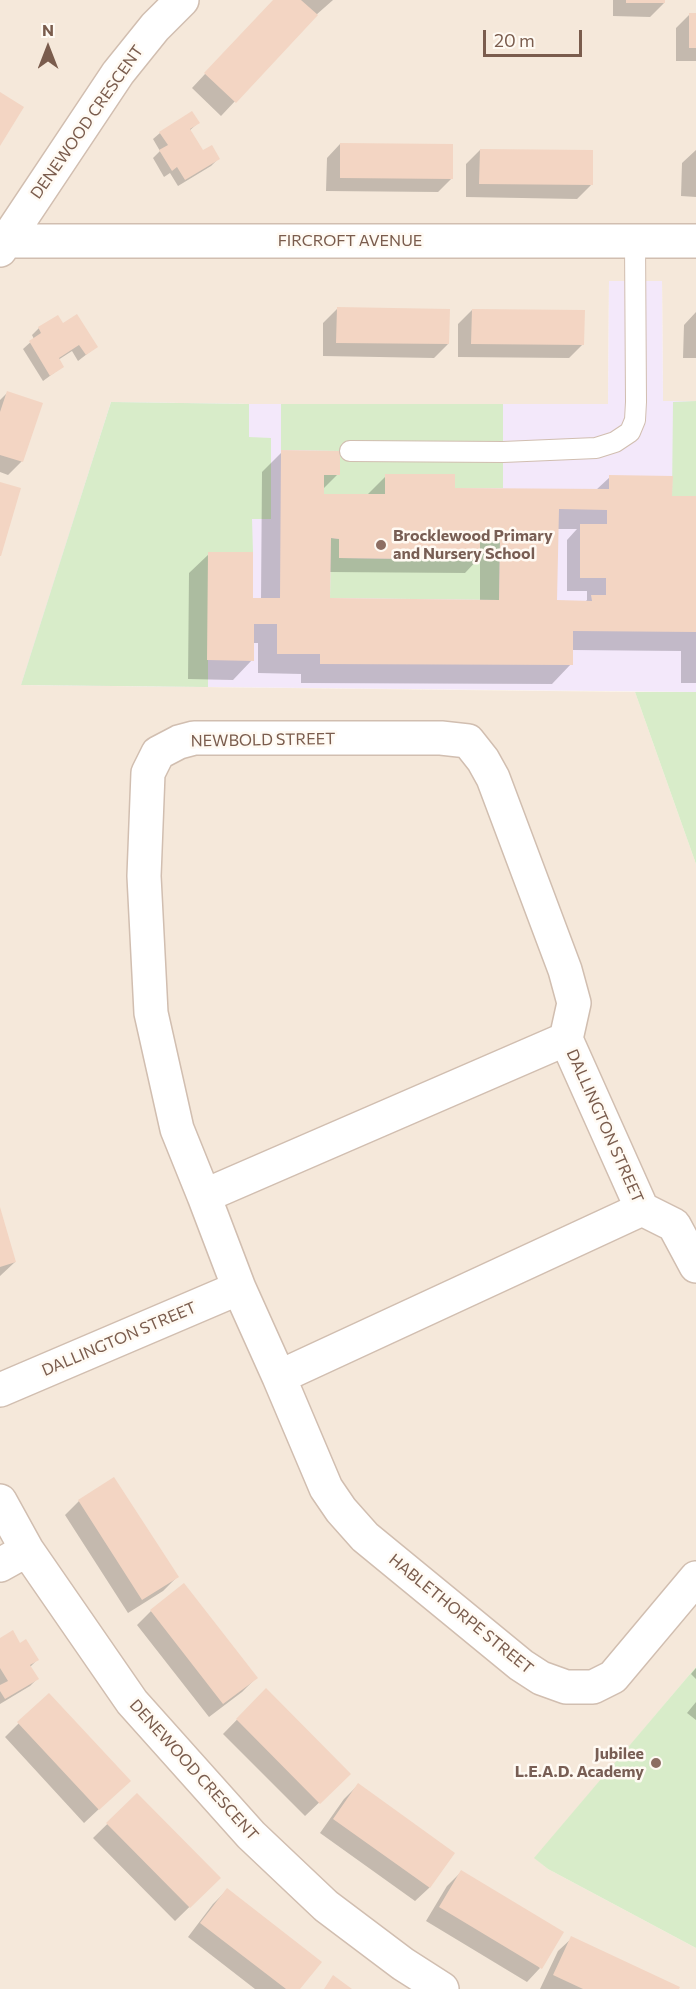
<!DOCTYPE html>
<html>
<head>
<meta charset="utf-8">
<style>
	body { margin:0 }
	#map { position:relative; width:696px; height:1989px; overflow:hidden; background:#fdf6ec; font-family:Commissioner,sans-serif }
	canvas { display:block }
	.north { position:absolute; left:18px; top:18px; width:60px; height:60px; -webkit-text-stroke:4px #fffaf3; paint-order:stroke; rotate:0deg; font-size:16px; font-weight:700; line-height:24px; text-align:center; color:#7a5c4d }
	.north::after { content:''; display:block; margin:auto; width:21px; height:27px; background:#7a5c4d; clip-path:polygon(50% 0,100% 100%,50% 72%,0 100%) }
	.scale { position:absolute; left:483px; top:30px; width:99px; height:27px; box-sizing:border-box; border:3px solid #7a5c4d; border-top:0; padding-left:8px; font-size:18px; line-height:21px; white-space:nowrap; color:#7a5c4d; -webkit-text-stroke:4px #fffaf3; paint-order:stroke }
</style>
</head>
<body>
<div id="map">
<canvas width="696" height="1989"></canvas>
<div class="north">N</div>
<div class="scale">20 m</div>
</div>
<script>
const context = document.querySelector('canvas').getContext('2d');
context.lineJoin = 'round';
function fill(path, color) {
  context.fillStyle = color;
  context.fill(path, 'evenodd');
}
function strokePath(path, color, width, dash) {
  context.strokeStyle = color;
  context.lineWidth = width;
  context.lineCap = dash ? 'butt' : 'round';
  context.setLineDash(dash || []);
  context.stroke(path);
}
function drawText(font, color, halo, rows, align = 'center') {
  context.font = font + ' Commissioner,sans-serif';
  context.lineWidth = 5;
  context.setLineDash([]);
  context.textBaseline = 'middle';
  context.strokeStyle = halo;
  context.fillStyle = color;
  for (const [text, x, y, turn = 0] of rows) {
    context.save();
    context.translate(x, y);
    context.rotate((+turn || 0) * Math.PI / 180);
    context.textAlign = isNaN(turn) ? turn : align;
    if (halo) context.strokeText(text, 0, 0);
    context.fillText(text, 0, 0);
    context.restore();
  }
}
fill(new Path2D(`
	M0,0H696V401L663,402L662,281H609L608,404H249L111,402L22,685L635,692L696,864V1667L535,1858L548,1869L696,1948V1989H0Z`), '#f5e8da');
fill(new Path2D(`
	M609,281H662L663,401H696V692L21,685L111,402L249,404H608Z`), '#f3e8fa');
fill(new Path2D(`
	M696,401V496H672L673,402Z
	M111,402L249,404V437L271,438V519H252L253,552H208V687L21,685Z
	M281,404H503V488H455V474L385,475V494H324V475L340,474V451L281,450Z
	M331,538L339,539V558L479,560L480,540H500L499,600L330,598Z
	M635,692H696V864Z
	M696,1667V1948L548,1869L534,1858Z`), '#d8ecc9');
fill(new Path2D(`
	M274,0H333L316,15L221,116L192,88Z
	M613,0H664V3L650,17L613,16Z
	M690,14H696V61H676V28Z
	M198,123L189,131L202,152L218,159L211,166L178,186L170,173L164,177L153,158L160,151L153,139L160,133Z
	M340,144L452,178L438,192L326,191L327,158Z
	M480,150L591,185L577,199L466,197V164Z
	M696,150V197L681,196L682,163Z
	M337,309L448,344L434,358L323,356V323Z
	M472,310L583,344L569,358L458,357V324Z
	M696,312V358H683L684,325Z
	M57,317L62,325L96,347L78,361L72,351L58,360L62,367L43,381L23,349L34,339L32,335L39,328Z
	M7,393L22,461L8,475L0,472V400Z
	M282,452L338,474L322,490V495L366,496L386,476L453,490H596L610,477L671,498H696V683H681V651L572,650L571,664L552,684L301,683V674L258,673V643H252V660L233,680L188,679L189,573L209,554L251,600H261L262,472ZM557,529H577L567,540V591H587V600L585,602H555ZM480,557V601L328,600L329,572L465,573Z
	M0,1210L15,1262L0,1276Z
	M79,1501L177,1577L163,1591L128,1613L65,1515Z
	M151,1611L256,1678L242,1692L209,1717L137,1625Z
	M0,1639L37,1660L30,1667L37,1679L30,1686L0,1704Z
	M696,1668V1679L691,1674Z
	M266,1690L349,1774L305,1816L223,1734Z
	M696,1702V1720L687,1713Z
	M19,1723L115,1794L84,1823L5,1737Z
	M358,1785L453,1854L429,1888L415,1901L320,1833L344,1799Z
	M137,1795L219,1878L175,1921L93,1838Z
	M461,1872L540,1968L527,1982L426,1921L447,1886Z
	M227,1890L298,1989H255L188,1937L213,1904Z
	M572,1938L677,1989H540L558,1951Z`), '#0003');
fill(new Path2D(`
	M273,0H301L318,15L236,103L204,73Z
	M626,0H665V3H626Z
	M689,13H696V48H689Z
	M0,92L24,107L0,146Z
	M192,111L200,123L190,129L203,150L212,145L220,159L185,180L177,167L172,171L159,150L168,145L159,132Z
	M340,143L453,144V179L340,178Z
	M480,149L593,150V185L479,184Z
	M337,307L450,309L449,344L336,343Z
	M472,309L585,310L584,345L471,344Z
	M77,314L98,347L86,355L79,345L59,358L64,367L50,376L29,341L41,333L38,327L58,315L63,323Z
	M7,391L43,403L23,462L0,455V412Z
	M281,450L340,451V475H324V494H385V474H455V488L609,489V475L673,476L672,496H696V632L573,631V665L320,664V654H277V624H254V661L207,660L208,552H253V598H280ZM559,509L607,510V524H580V578H606V595H591L592,601L557,600ZM331,538L339,539V558L480,560V540H500L499,600L330,598Z
	M0,482L21,488L1,556H0Z
	M0,1207L16,1262L0,1267Z
	M114,1477L179,1577L142,1600L78,1500Z
	M184,1583L258,1678L223,1704L150,1610Z
	M13,1630L20,1643L26,1639L39,1660L30,1665L39,1679L5,1699L0,1691V1685L8,1681L0,1668V1638Z
	M266,1688L351,1774L320,1804L236,1719Z
	M49,1693L131,1781L99,1810L17,1722Z
	M358,1783L455,1853L430,1888L333,1819Z
	M137,1793L221,1878L190,1908L106,1823Z
	M461,1870L564,1932L542,1969L439,1907Z
	M227,1888L322,1962L300,1989H286L200,1923Z
	M571,1936L680,1987L679,1989H583L553,1975Z
	M333,1975L352,1989H324Z`), '#f3d5c3');
const service = new Path2D(`
	M350,451L503,452L596,448L615,442L630,432L635,420L636,402L635,241`);
const minor = new Path2D(`
	M5,241H696
	M0,250L118,73L155,27L182,0
	M566,1039L642,1209L279,1377L239,1288L204,1196Z
	M204,1196L177,1129L151,1013L144,876L148,773L158,753L179,742L194,738H441L468,741L483,760L493,778L565,970L574,1003L566,1039
	M642,1209L674,1225L696,1266
	M279,1377L326,1488L341,1510L365,1537L521,1665L541,1678L566,1687H593L613,1677L696,1578
	M0,1390L239,1288
	M0,1501L27,1550L132,1702L251,1835L326,1906L403,1964L442,1989
	M0,1565L27,1550`);
strokePath(service, '#d1beb0', 22);
strokePath(minor, '#d1beb0', 36);
strokePath(service, '#fff', 20);
strokePath(minor, '#fff', 33);
for (const [x, y, r, color] of [
	[381,545,6,"#8d6e63"],
	[656,1763,6,"#8d6e63"]
]) {
  const dot = new Path2D();
  dot.arc(x, y, r, 0, 2 * Math.PI);
  context.fillStyle = color;
  context.fill(dot);
  strokePath(dot, '#fffaf3', 2);
}
drawText('16px', '#7a5c4d', '#fffaf3', [
	["DENEWOOD CRESCENT",87,122,-55],
	["FIRCROFT AVENUE",350,241],
	["NEWBOLD STREET",263,740,-1],
	["DALLINGTON STREET",605,1126,66],
	["DALLINGTON STREET",119,1339,-23],
	["HABLETHORPE STREET",461,1614,39],
	["DENEWOOD CRESCENT",194,1770,48]
]);
drawText('bold 16px', '#785e54', '#fffaf3', [
	["Brocklewood Primary",393,536],
	["and Nursery School",393,554],
	["Jubilee",644,1754,"right"],
	["L.E.A.D. Academy",644,1772,"right"]
], 'left');
</script>
</body>
</html>
